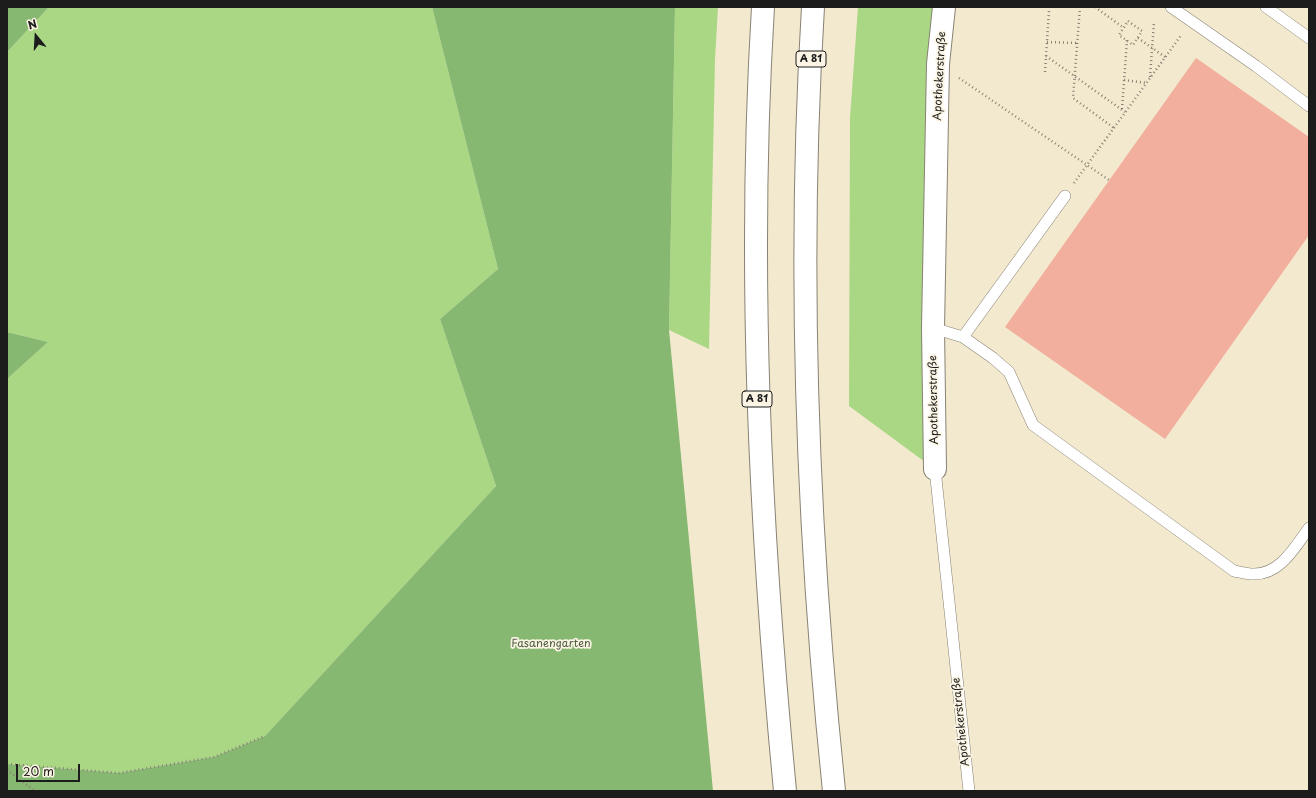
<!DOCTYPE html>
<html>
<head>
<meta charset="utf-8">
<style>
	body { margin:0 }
	#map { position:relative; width:1316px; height:798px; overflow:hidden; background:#f3e9ce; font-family:"Playpen Sans",sans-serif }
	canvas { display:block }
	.frame { position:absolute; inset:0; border:8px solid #1c1c1c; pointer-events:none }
	.north { position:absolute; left:16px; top:16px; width:40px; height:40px; -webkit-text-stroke:3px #fcf5e5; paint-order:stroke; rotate:342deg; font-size:11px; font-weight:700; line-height:16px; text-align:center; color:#1c1c1c }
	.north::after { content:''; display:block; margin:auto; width:14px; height:18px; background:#1c1c1c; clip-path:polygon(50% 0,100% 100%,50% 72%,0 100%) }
	.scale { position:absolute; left:16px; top:764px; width:64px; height:18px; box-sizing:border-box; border:2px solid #1c1c1c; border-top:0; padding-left:5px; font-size:12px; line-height:14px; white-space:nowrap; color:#1c1c1c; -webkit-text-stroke:3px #fcf5e5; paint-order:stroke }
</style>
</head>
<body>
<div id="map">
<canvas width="1316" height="798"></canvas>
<div class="frame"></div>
<div class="north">N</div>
<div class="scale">20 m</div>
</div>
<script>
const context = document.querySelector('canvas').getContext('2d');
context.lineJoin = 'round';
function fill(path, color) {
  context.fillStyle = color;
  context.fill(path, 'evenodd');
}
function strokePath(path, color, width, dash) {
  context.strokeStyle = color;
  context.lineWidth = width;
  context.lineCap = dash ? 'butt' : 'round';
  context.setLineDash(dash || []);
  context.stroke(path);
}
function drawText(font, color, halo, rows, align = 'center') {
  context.font = font + ' "Playpen Sans",sans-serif';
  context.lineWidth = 3.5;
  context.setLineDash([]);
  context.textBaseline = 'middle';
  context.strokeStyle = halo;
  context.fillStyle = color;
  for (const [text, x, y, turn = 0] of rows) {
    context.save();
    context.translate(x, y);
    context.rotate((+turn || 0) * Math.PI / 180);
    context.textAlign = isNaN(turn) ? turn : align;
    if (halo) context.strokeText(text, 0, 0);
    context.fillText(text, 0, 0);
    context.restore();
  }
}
fill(new Path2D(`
	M49,7H432L498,269L440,319L496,486L265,736L214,757L119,773L7,764V379L48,342L7,332V52Z
	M675,7H718L715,59L709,349L669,330Z
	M858,7H934L925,462L849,406L850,118Z`), '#a9d784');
fill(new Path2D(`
	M7,7H49L7,52Z
	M432,7H675L669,330L713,791H7V764L119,773L214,757L265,736L496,486L440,319L498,269Z
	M7,332L48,342L7,379Z`), '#86b872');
fill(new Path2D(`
	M1196,58L1309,137V235L1165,439L1005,327Z`), '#f2af9d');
const lane = new Path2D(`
	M1171,7L1256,66L1309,106
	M1266,7L1309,38
	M933,328L963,337L993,358L1009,372L1033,425L1234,571C1240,572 1247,574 1253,574C1280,575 1295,547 1309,528
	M963,337L1065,196
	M935,469L969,791`);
const street = new Path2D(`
	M935,469L933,328L938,64L944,7`);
const highway = new Path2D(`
	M763,7C747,269 760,530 785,791
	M813,7C797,268 807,531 834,791`);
strokePath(lane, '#888275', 12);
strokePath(street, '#888275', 24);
strokePath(highway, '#888275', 24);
strokePath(new Path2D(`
	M1080,7L1073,98L1114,128
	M1095,7L1124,28
	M1128,21L1142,31L1133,45L1119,35Z
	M1138,38L1165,57
	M1047,42L1077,43
	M1046,56L1125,112
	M1045,72L1049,11
	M1150,77L1154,22
	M959,78L1109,180
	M1124,80L1147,83
	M1122,109L1127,40
	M1074,183L1182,34
	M7,764L119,773L214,757L265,736
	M7,770L35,791`), '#888275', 2.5, [1, 3]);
strokePath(lane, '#fff', 11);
strokePath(street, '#fff', 22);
strokePath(highway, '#fff', 22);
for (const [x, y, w] of [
	[811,59,30],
	[757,399,30]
]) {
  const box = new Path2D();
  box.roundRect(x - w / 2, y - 8, w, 16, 3);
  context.fillStyle = '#fcf5e5';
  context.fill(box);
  strokePath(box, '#1c1c1c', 1);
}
drawText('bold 10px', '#1c1c1c', null, [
	["A 81",811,59],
	["A 81",757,399]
]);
drawText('11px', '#1c1c1c', '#fcf5e5', [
	["Apothekerstraße",940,76,-87],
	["Apothekerstraße",934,400,-91],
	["Apothekerstraße",961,722,-96]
]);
drawText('11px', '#4d5d40', '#fcf5e5', [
	["Fasanengarten",551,644]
]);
</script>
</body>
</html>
